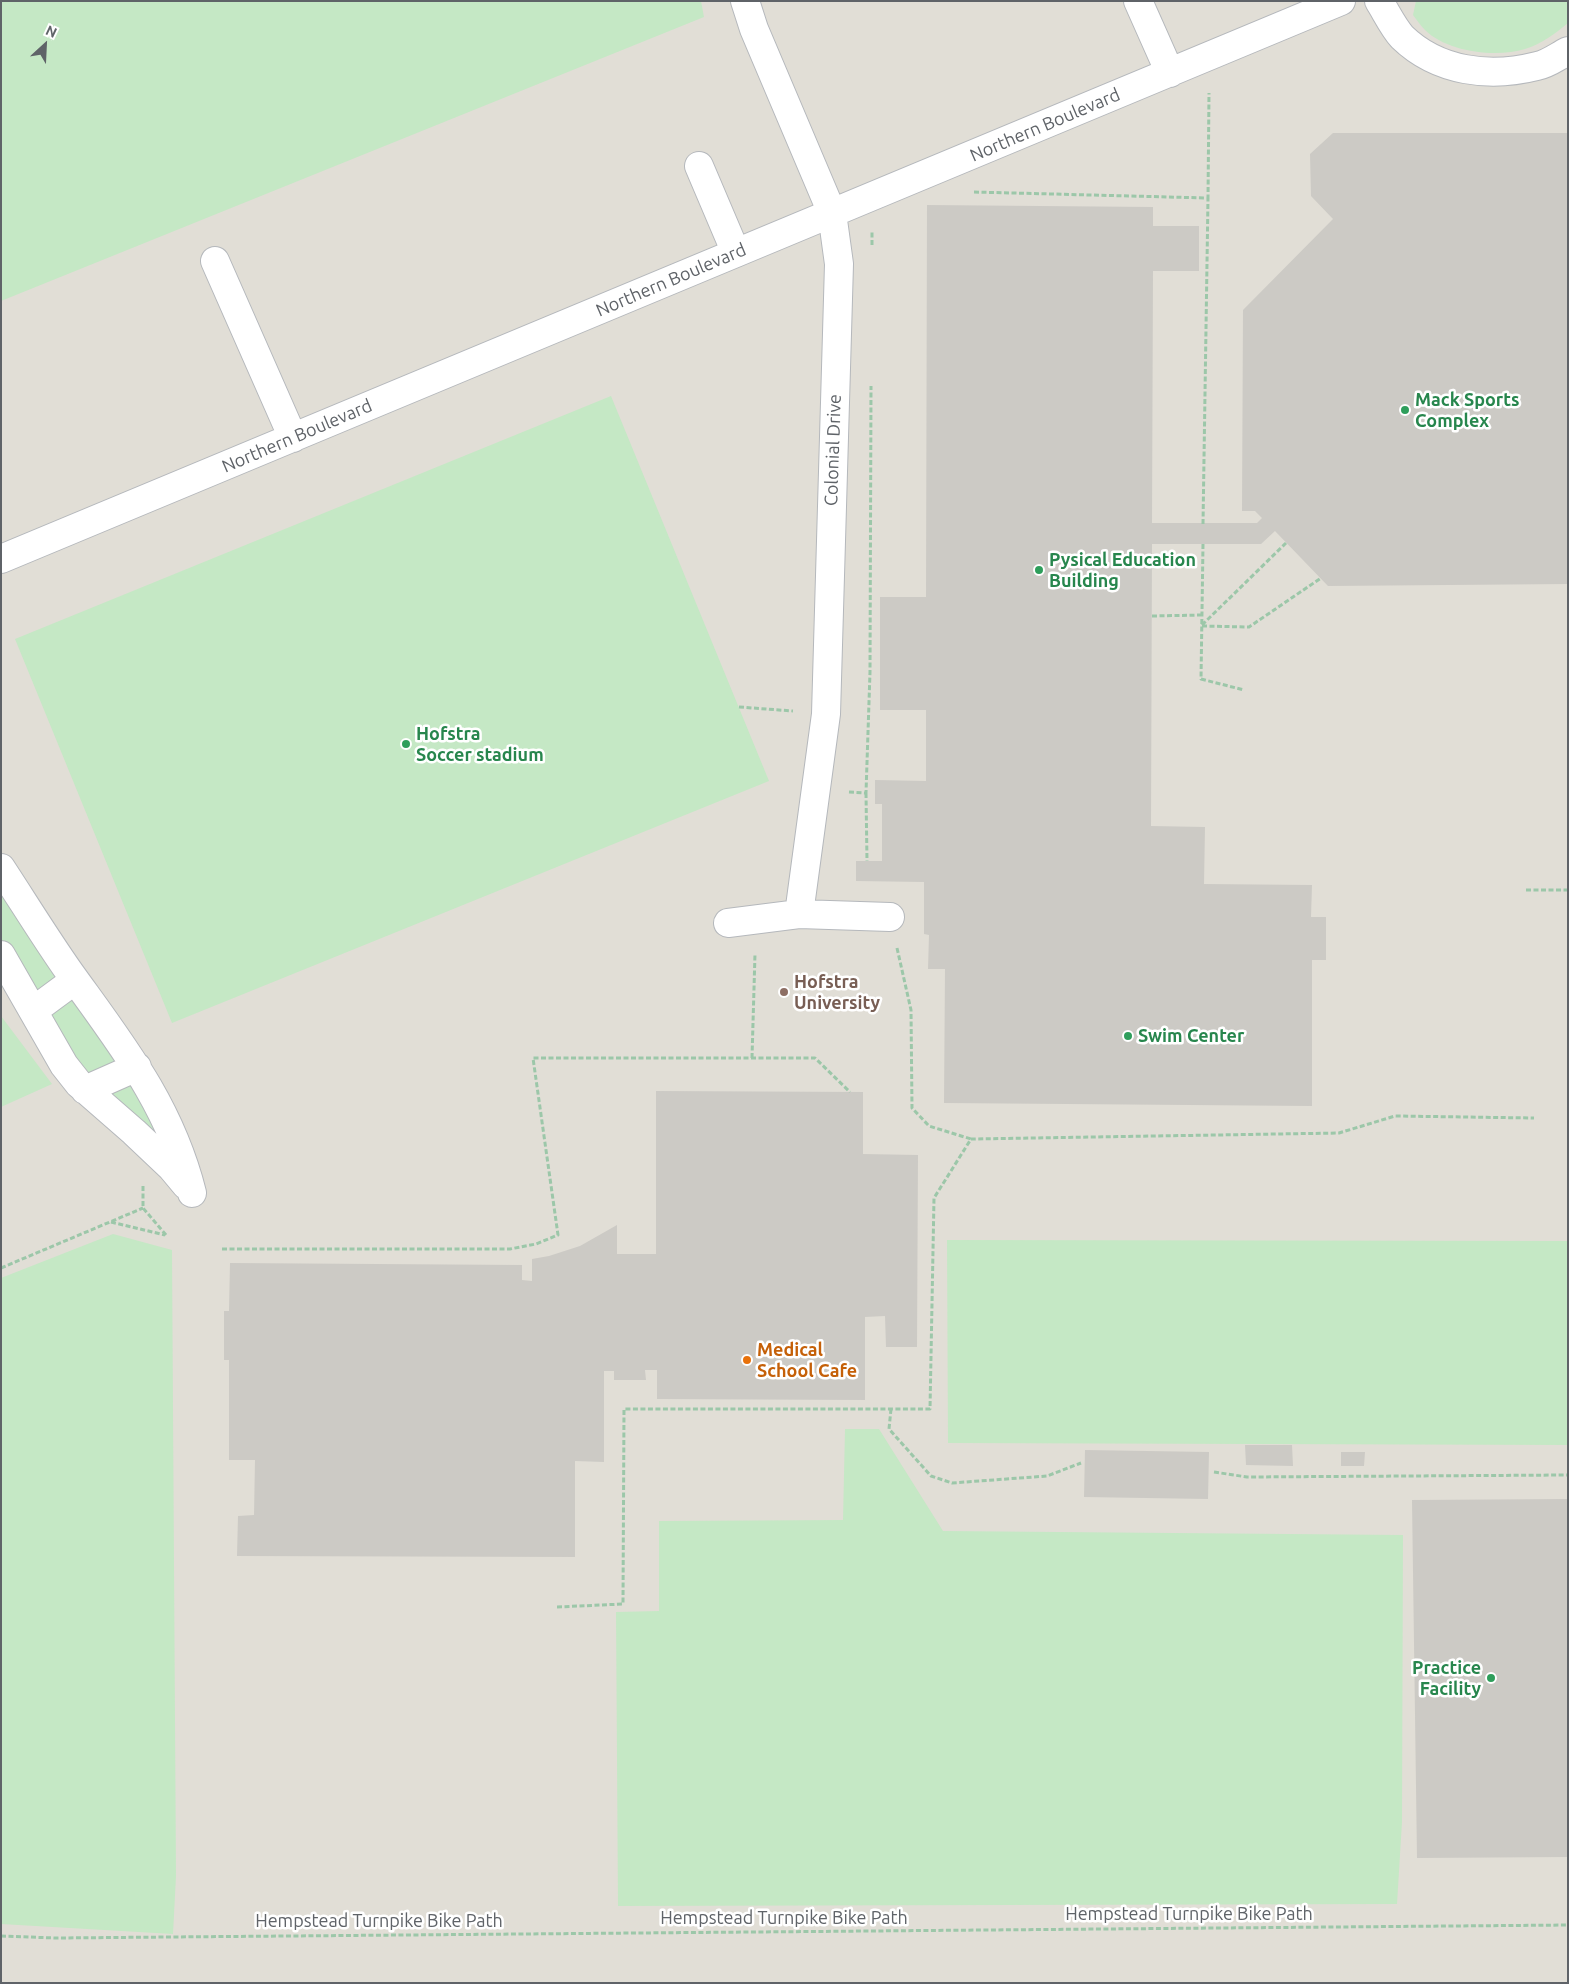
<!DOCTYPE html>
<html>
<head>
<meta charset="utf-8">
<style>
	body { margin:0 }
	#map { position:relative; width:1569px; height:1984px; overflow:hidden; background:#f1efe8; font-family:Ubuntu,sans-serif }
	canvas { display:block }
	.frame { position:absolute; inset:0; border:2px solid #5f6368; pointer-events:none }
	.north { position:absolute; left:20px; top:20px; width:50px; height:50px; -webkit-text-stroke:4px #fff; paint-order:stroke; rotate:25deg; font-size:14px; font-weight:700; line-height:20px; text-align:center; color:#5f6368 }
	.north::after { content:''; display:block; margin:auto; width:18px; height:22px; background:#5f6368; clip-path:polygon(50% 0,100% 100%,50% 72%,0 100%) }
</style>
</head>
<body>
<div id="map">
<canvas width="1569" height="1984"></canvas>
<div class="frame"></div>
<div class="north">N</div>
</div>
<script>
const context = document.querySelector('canvas').getContext('2d');
context.lineJoin = 'round';
function fill(path, color) {
  context.fillStyle = color;
  context.fill(path, 'evenodd');
}
function strokePath(path, color, width, dash) {
  context.strokeStyle = color;
  context.lineWidth = width;
  context.lineCap = dash ? 'butt' : 'round';
  context.setLineDash(dash || []);
  context.stroke(path);
}
function drawText(font, color, halo, rows, align = 'center') {
  context.font = font + ' Ubuntu,sans-serif';
  context.lineWidth = 5;
  context.setLineDash([]);
  context.textBaseline = 'middle';
  context.strokeStyle = halo;
  context.fillStyle = color;
  for (const [text, x, y, turn = 0] of rows) {
    context.save();
    context.translate(x, y);
    context.rotate((+turn || 0) * Math.PI / 180);
    context.textAlign = isNaN(turn) ? turn : align;
    if (halo) context.strokeText(text, 0, 0);
    context.fillText(text, 0, 0);
    context.restore();
  }
}
fill(new Path2D(`
	M1,1H1568V1983H1Z`), '#e1ded6');
fill(new Path2D(`
	M1,1H701L704,17L1,301Z
	M1416,1H1568V23C1555,34 1541,44 1525,49C1496,58 1447,52 1425,30C1421,26 1417,20 1413,15Z
	M611,396L769,781L172,1023L15,639Z
	M1,868L187,1171L98,1102L1,955Z
	M1,1016L52,1084L1,1107Z
	M113,1234L172,1250L176,1876L173,1934L1,1924V1278Z
	M947,1240L1568,1241V1445L948,1443Z
	M845,1429H879L943,1531L1403,1535L1402,1822L1397,1904L618,1906L616,1612L659,1611V1521L843,1520Z`), '#c5e8c5');
fill(new Path2D(`
	M1333,133H1568V584L1328,586L1275,531L1261,544H1152L1151,826L1205,827L1204,884L1312,885L1311,917H1326V960H1312V1106L944,1103L945,969H928L929,935L924,934V882L856,881V861H882V804H875V780L926,781V710H880V597H926L927,205L1153,207V226H1199V271H1153L1152,523H1257L1262,518L1255,511H1242L1243,310L1333,219L1311,196L1310,154Z
	M656,1091L863,1092V1154L918,1155L917,1347H886L885,1316L865,1317V1400L657,1399V1370H645L646,1380H614V1371H604V1462L575,1461V1557L237,1556L238,1516L254,1515L255,1460H229V1360H224V1311H229L230,1263L522,1265V1280L532,1281V1259L549,1256L580,1246L617,1225V1254H656Z
	M1245,1445H1292L1293,1466L1246,1465Z
	M1085,1450L1209,1452L1208,1499L1084,1497Z
	M1341,1452H1365L1364,1466H1341Z
	M1568,1499V1857L1417,1858L1412,1500Z`), '#cccac5');
const minor = new Path2D(`
	M745,1L754,29L832,213L839,264L826,714L799,914
	M1138,1L1170,73
	M1379,1C1386,12 1393,27 1402,37C1438,72 1490,78 1537,66C1548,64 1558,56 1568,51
	M699,166L736,253
	M215,261L293,438
	M1,559L1341,1
	M1,868C24,903 46,939 70,973C121,1044 170,1105 192,1193
	M728,923L799,914L890,917
	M1,955L64,1065L79,1084L134,1132L171,1167L186,1185
	M33,1011L75,980
	M85,1090L137,1067`);
strokePath(minor, '#b5b8bc', 30);
strokePath(new Path2D(`
	M974,192L1208,198L1209,93
	M872,245V231
	M1203,524L1208,198
	M1203,544L1201,679L1244,690
	M1152,616L1202,615
	M1202,625L1286,543
	M1202,626L1249,627L1321,578
	M739,707L793,711
	M849,792L866,793L870,672L871,386
	M866,793L867,861
	M1526,890H1568
	M897,948L911,1010L912,1108L929,1126L971,1139
	M752,1058L755,954
	M143,1186V1208L166,1235
	M111,1222L165,1235
	M222,1249H510L536,1244L558,1235L533,1058H815L850,1092
	M1,1268L143,1208
	M891,1409L889,1429L931,1476L952,1483L1047,1476L1081,1463
	M1214,1472L1247,1477L1568,1475
	M557,1607L623,1604L624,1409H930L934,1198L971,1139L1339,1133L1395,1116L1534,1118
	M1,1936L55,1938L1568,1925`), '#9cc7a9', 3, [5, 2.5]);
strokePath(minor, '#fff', 28);
for (const [x, y, r, color] of [
	[1405,410,5,"#2e9e5b"],
	[1039,570,5,"#2e9e5b"],
	[406,744,5,"#2e9e5b"],
	[784,992,5,"#8d6e63"],
	[1128,1036,5,"#2e9e5b"],
	[747,1360,5,"#e8710a"],
	[1491,1678,5,"#2e9e5b"]
]) {
  const dot = new Path2D();
  dot.arc(x, y, r, 0, 2 * Math.PI);
  context.fillStyle = color;
  context.fill(dot);
  strokePath(dot, '#fff', 2);
}
drawText('18px', '#5f6368', '#fff', [
	["Northern Boulevard",1045,125,-23],
	["Northern Boulevard",671,280,-23],
	["Northern Boulevard",297,436,-23],
	["Colonial Drive",833,450,-88],
	["Hempstead Turnpike Bike Path",1189,1914],
	["Hempstead Turnpike Bike Path",784,1918],
	["Hempstead Turnpike Bike Path",379,1921]
]);
drawText('bold 18px', '#27864d', '#fff', [
	["Mack Sports",1415,400],
	["Complex",1415,421],
	["Pysical Education",1049,560],
	["Building",1049,581],
	["Hofstra",416,734],
	["Soccer stadium",416,755],
	["Swim Center",1138,1036],
	["Practice",1481,1668,"right"],
	["Facility",1481,1689,"right"]
], 'left');
drawText('bold 18px', '#785e54', '#fff', [
	["Hofstra",794,982],
	["University",794,1003]
], 'left');
drawText('bold 18px', '#c56008', '#fff', [
	["Medical",757,1350],
	["School Cafe",757,1371]
], 'left');
</script>
</body>
</html>
